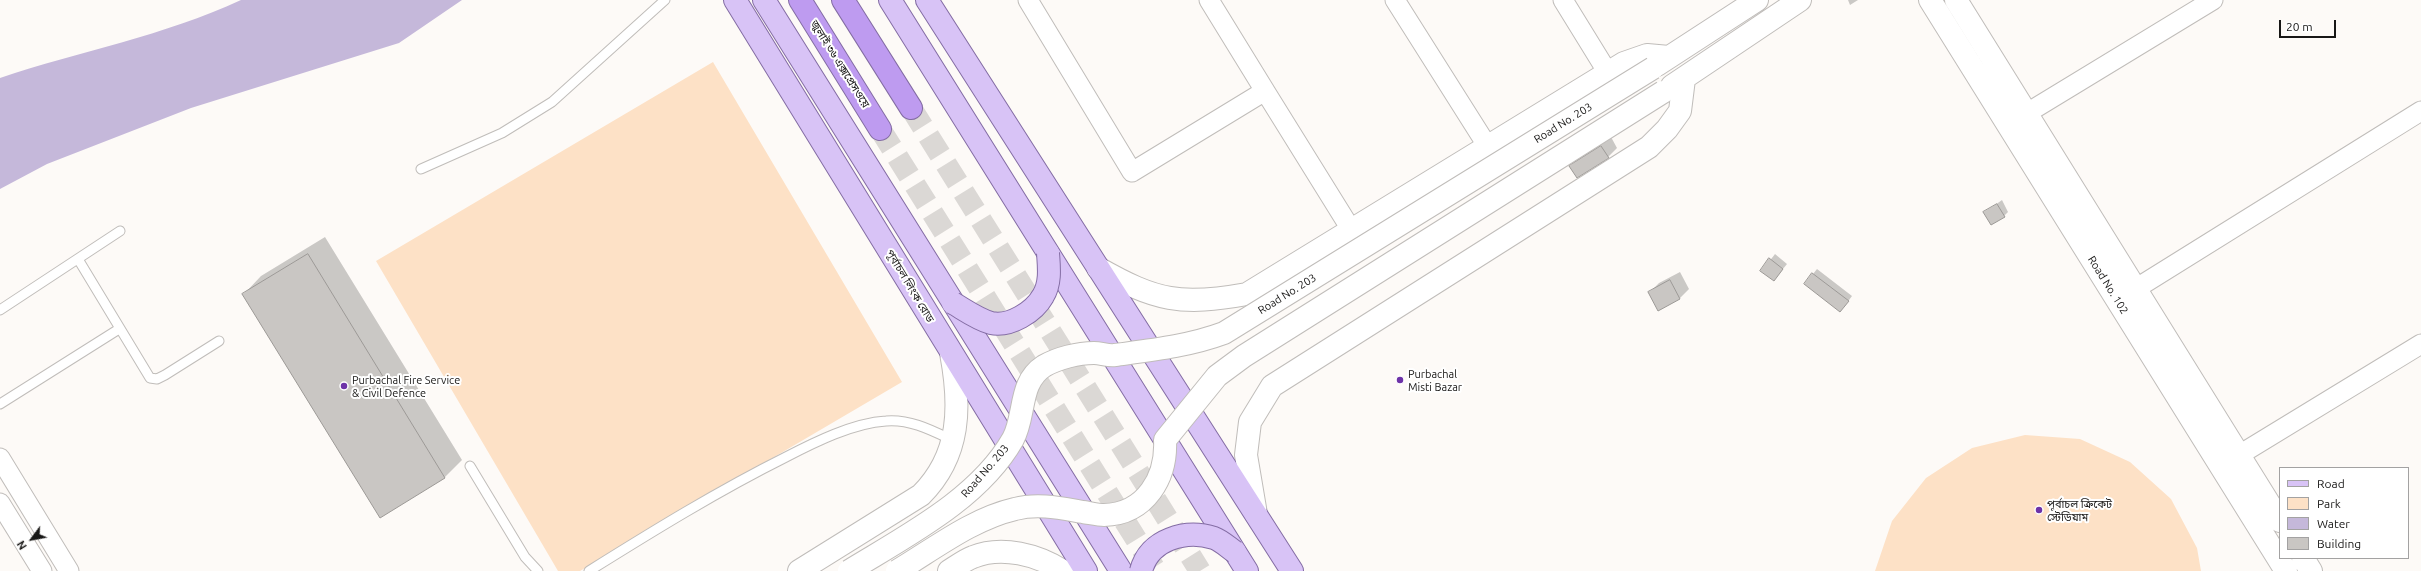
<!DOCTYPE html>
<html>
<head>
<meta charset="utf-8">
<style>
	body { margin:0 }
	#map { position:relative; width:2421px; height:571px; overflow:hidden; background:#fdfaf7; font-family:Ubuntu,sans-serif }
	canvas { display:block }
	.legend { position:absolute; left:2279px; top:467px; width:130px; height:92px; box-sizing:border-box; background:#fff; border:1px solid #a3a2a2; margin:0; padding:5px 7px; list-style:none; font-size:12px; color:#181716 }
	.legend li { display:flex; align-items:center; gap:8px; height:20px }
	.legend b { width:20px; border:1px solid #a3a2a2 }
	.north { position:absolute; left:12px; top:519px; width:40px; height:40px; -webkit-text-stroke:3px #fff; paint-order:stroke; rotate:238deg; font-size:11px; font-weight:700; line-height:16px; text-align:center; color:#181716 }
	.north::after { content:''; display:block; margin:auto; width:14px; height:18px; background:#181716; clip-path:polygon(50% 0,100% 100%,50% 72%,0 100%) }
	.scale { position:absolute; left:2279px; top:20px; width:57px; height:18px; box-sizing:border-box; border:2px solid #181716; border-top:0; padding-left:5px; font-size:12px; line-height:14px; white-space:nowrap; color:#181716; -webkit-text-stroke:3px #fff; paint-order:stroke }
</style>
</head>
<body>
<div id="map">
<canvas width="2421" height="571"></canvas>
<ul class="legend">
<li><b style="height:5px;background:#d8c3f6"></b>Road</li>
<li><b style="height:11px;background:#fde1c6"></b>Park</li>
<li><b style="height:11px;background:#c5b8da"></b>Water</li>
<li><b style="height:11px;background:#c9c6c3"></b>Building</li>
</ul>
<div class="north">N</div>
<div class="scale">20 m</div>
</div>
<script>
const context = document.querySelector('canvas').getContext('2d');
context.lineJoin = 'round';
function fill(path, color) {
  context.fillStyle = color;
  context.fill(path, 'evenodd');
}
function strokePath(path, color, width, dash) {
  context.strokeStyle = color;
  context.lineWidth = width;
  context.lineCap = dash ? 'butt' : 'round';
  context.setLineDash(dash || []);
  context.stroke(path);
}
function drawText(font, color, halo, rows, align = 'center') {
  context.font = font + ' Ubuntu,"Noto Sans Bengali",sans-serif';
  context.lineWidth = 4;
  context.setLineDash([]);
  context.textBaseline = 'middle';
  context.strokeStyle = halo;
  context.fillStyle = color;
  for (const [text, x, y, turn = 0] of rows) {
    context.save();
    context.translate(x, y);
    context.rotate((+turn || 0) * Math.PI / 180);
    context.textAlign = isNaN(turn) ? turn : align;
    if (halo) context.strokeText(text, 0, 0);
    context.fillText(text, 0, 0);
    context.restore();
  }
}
fill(new Path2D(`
	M713,62L902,382L580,571H558L376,261Z
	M2025,435L2080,439L2130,462L2171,499L2197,548L2201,571H1875L1892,521L1926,478L1972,448Z`), '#fde1c6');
fill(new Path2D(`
	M241,0H462L399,43L191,108L47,164L0,189V78C80,51 164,36 241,0Z`), '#c5b8da');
fill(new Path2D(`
	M1848,0H1858L1850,5Z
	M1611,137L1617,148L1608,157L1570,166L1580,157Z
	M2002,200L2008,212L2004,216L1984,213Z
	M325,237L462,460L445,477L381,516L244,294L261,276Z
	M1775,254L1787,264L1774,280L1762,271Z
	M1817,269L1852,296L1844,307L1813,274Z
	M1680,272L1689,289L1680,298L1659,310L1649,293L1659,283Z`), '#0003');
const building = new Path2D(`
	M1601,146L1609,158L1577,178L1569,166Z
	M1997,204L2005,217L1991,225L1983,212Z
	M308,254L445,478L380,518L242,294Z
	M1769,258L1783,269L1774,281L1760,271Z
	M1812,273L1849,301L1840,312L1804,284Z
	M1670,280L1680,299L1658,311L1648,292Z`);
fill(building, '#c9c6c3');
strokePath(building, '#9c9996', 1);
strokePath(new Path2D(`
	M911,108L1200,571
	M880,129L1156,571`), '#dbd8d5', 22, [22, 11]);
const lane = new Path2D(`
	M421,169L502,133L552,102L665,0
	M78,259L150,378L157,379L165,375L219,341
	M0,310L120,231
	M0,404L119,329
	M470,466L525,557L538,571
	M589,571C653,531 718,491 786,457C815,442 853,423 886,421C910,419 931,430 952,440`);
const street = new Path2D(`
	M1028,0L1132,172L1265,91L1209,0
	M1395,0L1488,147
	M1563,0L1608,73
	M1265,91L1352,231
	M2014,121L2213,0
	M2124,296L2421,111
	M0,458L69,571
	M2226,463L2421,344
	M0,503L42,571`);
const secondary = new Path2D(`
	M1930,0L2286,571
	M1956,0L2280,521
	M1657,65L1757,0
	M1672,86L1800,0
	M1098,268C1156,301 1181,306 1247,294L1624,63L1647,55L1669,57
	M1256,514L1246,455L1250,422L1272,386L1649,147L1667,129L1680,111L1684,79
	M2303,558L2311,571
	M799,571L921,495C961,455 961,406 951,353
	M949,571C957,566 965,560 973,557C1002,545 1038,555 1063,571`);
const primary = new Path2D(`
	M735,0L1086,571
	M764,0L1121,571
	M890,0L1247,571
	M927,0L1292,571`);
const highway = new Path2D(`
	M800,0L880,129
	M843,0L911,108`);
strokePath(lane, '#c0bdba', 11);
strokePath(street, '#c0bdba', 21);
strokePath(secondary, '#c0bdba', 24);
strokePath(primary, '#846da4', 24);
strokePath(highway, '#846da4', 24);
strokePath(lane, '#fff', 9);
strokePath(street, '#fff', 19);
strokePath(secondary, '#fff', 22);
strokePath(primary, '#d8c3f6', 22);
strokePath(highway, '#be9bf0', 22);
const secondaryBridge = new Path2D(`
	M849,571C906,536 979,499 1013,439C1026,415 1018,383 1044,366C1058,358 1078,353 1094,353C1101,353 1108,356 1115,355C1152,350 1189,346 1224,333L1653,68
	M897,571C934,549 972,519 1015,509C1038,503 1060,508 1083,512C1090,513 1098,515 1104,515C1146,514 1167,477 1165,440L1217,376L1244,356L1663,92`);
const primaryBridge = new Path2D(`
	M953,303C965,310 977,319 991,323C1010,327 1034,312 1043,296C1051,283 1049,267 1048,253
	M1141,571C1149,539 1186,529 1214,538C1222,541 1229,548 1235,552`);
strokePath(secondaryBridge, '#c0bdba', 24, []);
strokePath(primaryBridge, '#846da4', 24, []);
strokePath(secondaryBridge, '#fff', 22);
strokePath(primaryBridge, '#d8c3f6', 22);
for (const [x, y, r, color] of [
	[1400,380,4,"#6d32a8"],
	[344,386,4,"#6d32a8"],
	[2039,510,4,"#6d32a8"]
]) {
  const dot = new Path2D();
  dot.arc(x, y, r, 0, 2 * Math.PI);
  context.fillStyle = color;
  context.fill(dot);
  strokePath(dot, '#fff', 1.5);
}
drawText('11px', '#181716', '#fff', [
	["জুলাই ৩৬ এক্সপ্রেসওয়ে",840,64,58],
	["Road No. 203",1563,123,-32],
	["Road No. 102",2108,285,58],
	["পূর্বাচল লিংক রোড",910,286,59],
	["Road No. 203",1287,294,-32],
	["Road No. 203",985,471,-49]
]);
drawText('11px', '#181716', '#fff', [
	["Purbachal",1408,374],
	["Misti Bazar",1408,387],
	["Purbachal Fire Service",352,380],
	["& Civil Defence",352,393],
	["পূর্বাচল ক্রিকেট",2047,504],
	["স্টেডিয়াম",2047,517]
], 'left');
</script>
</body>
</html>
